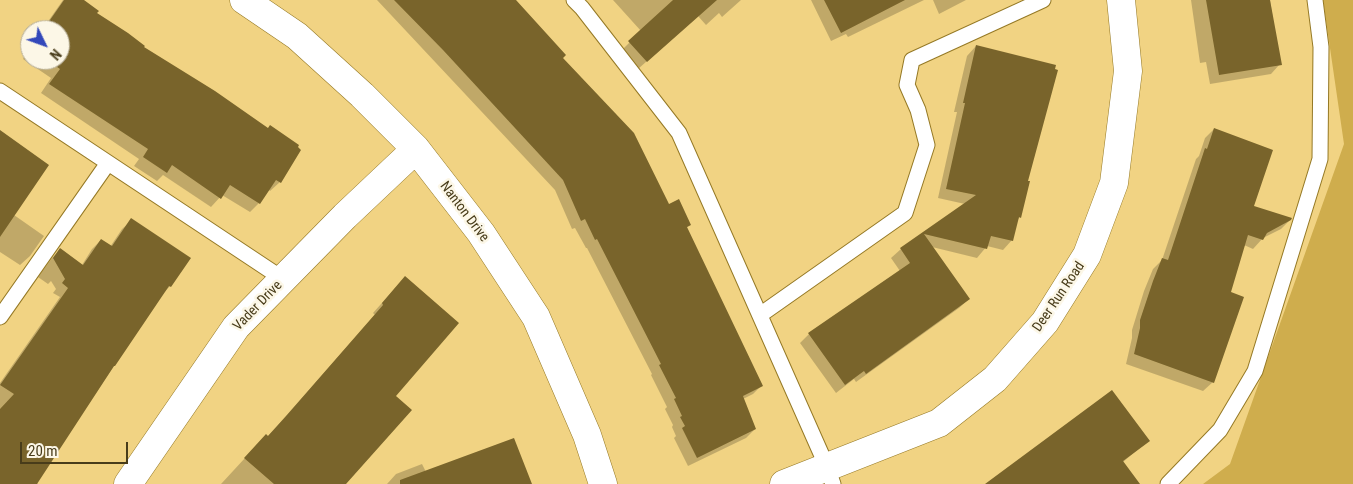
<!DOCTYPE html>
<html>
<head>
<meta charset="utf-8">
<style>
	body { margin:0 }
	#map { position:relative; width:1353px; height:484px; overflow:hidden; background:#f1d383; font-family:"Roboto Condensed",sans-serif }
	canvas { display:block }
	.north { position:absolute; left:20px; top:20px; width:50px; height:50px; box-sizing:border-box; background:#fcf7e7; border:1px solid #b4ac95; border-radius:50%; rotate:132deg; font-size:14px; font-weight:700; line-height:20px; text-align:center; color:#483c1a }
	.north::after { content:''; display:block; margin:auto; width:18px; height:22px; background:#3348ba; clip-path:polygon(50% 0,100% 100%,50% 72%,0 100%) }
	.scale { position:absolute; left:20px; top:442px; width:108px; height:22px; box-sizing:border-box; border:2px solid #483c1a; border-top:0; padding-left:6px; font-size:15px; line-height:18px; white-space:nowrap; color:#483c1a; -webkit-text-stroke:4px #fcf7e7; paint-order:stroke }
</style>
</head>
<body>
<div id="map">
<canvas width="1353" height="484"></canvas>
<div class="north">N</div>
<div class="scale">20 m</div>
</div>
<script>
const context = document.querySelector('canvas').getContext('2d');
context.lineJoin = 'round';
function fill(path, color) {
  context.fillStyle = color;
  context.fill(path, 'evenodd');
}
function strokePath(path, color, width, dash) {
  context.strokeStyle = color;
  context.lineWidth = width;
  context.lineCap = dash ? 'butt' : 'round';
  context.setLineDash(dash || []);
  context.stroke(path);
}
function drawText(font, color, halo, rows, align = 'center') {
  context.font = font + ' "Roboto Condensed",sans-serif';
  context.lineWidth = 5;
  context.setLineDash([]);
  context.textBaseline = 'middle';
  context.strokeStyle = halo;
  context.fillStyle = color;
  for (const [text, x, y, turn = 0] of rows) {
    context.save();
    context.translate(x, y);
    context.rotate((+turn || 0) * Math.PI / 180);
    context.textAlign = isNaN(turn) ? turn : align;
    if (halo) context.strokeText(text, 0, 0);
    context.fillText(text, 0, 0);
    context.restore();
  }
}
fill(new Path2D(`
	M1323,0H1353V484H1203L1230,464L1344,144Z`), '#cfad4d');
fill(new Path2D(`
	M63,0H81L96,14L143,47L280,182L270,191L268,189L259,203L250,212L222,195L211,207L163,175L157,181L134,166L139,159L41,93L51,78L23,59L30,48V60H60V30H42Z
	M377,0H514L561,58L669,205L690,225L686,228L762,385L753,394L743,399L755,429L746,438L688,466L674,438L676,436L672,427L673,425L665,409L667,407L651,375L652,374L587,248H586L575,228L572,229L555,190Z
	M613,0H741L722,17L719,13L706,25L698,16L638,69L621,51L641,31Z
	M811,0H924L848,37L846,34L831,41Z
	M933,0H966L939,14Z
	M1191,0H1270L1280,64L1271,74L1210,84L1206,62L1200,63Z
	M976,46L1027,182L1020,217L1017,220L1012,240L1003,250L987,246L977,258L932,247L969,299L959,308L856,382L854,379L836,393L800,343L809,334L900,271L891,258L901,249L965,204L938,198L957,112H954L967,56Z
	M1214,129L1252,207L1290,220L1281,229L1263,238L1253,249L1244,245L1229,293L1213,382L1203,391L1126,364L1132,338V330L1144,291L1153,269L1162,260L1196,159L1199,156L1205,138Z
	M0,131L14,215L44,236L30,256L20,265L0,252Z
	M132,220L170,286L161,296L36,482L38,484H0V383L60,297L53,293L56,289L51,281L48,284L38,277L52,258L61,249L82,265L92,249L101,240L110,247L122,229Z
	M396,287L394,396L339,484H221L257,445L267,437L278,425L375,315L373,313Z
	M1149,440L1123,462L1126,484H988Z
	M422,464L426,472L531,484H387L396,474Z`), '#0003');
fill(new Path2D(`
	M64,0H84L99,11L97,13L128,33L145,46L144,47L215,91L268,128L270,125L299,145L298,147L301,150L281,183L276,180L260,204L230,185L221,199L172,165L167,173L143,157L148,149L49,84L60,69L47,60H60V30H43Z
	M394,0H516L566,55L563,58L634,133L669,204L679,199L691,225L687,227L763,386L743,396L756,429L697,458L682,428L685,426L680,417L682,416L674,399L676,398L659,365L661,364L597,239L595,240L585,219L581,221L563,180L443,50Z
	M673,0H717L647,62L628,41Z
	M824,0H905L841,33Z
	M1206,0H1270L1282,65L1219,75Z
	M976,45L1056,65L1055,69L1058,70L1028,181H1030L1021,218L1019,217L1013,241L991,236L987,249L924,234L970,299L866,374L864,371L845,385L808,333L910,263L900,248L976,195L946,189L965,103H963Z
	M1214,128L1273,150L1254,206L1292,218L1291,220L1267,233L1263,240L1248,235L1231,292L1244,297L1214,383L1134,354L1140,328V320L1153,281L1162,258L1168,260L1205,148L1207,149Z
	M0,130L49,165L0,237Z
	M131,218L191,258L171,287L169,286L115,366H114L37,484H0V409L14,394L0,385L68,288L62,283L65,279L53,258L60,248L83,265L101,239L112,246Z
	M405,276L459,323L396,396L412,410L346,484H274L244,458L266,434L268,436L287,415L383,305L382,303Z
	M1112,390L1150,441L1123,461L1140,484H985Z
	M514,438L532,484H400V480Z`), '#79642b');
const service = new Path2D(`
	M574,0L582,8L679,133L827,467L833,484
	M0,91L283,279
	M760,315L905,213L927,145L918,110L907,85L912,60L1043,0
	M0,317L108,163
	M1168,484L1220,430L1255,371L1320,159L1321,47L1315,0`);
const minor = new Path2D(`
	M244,0L297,36L362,95L416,149L481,233L536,317L587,435L603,484
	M128,484L236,327L345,216L416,149
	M784,484L939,423L995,379L1045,322L1087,255L1114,183L1128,71L1121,0`);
strokePath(service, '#957925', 17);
strokePath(minor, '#957925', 29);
strokePath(service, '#fff', 15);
strokePath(minor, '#fff', 28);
drawText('14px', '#483c1a', '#fcf7e7', [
	["Nanton Drive",464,212,53],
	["Deer Run Road",1059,297,-56],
	["Vader Drive",258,306,-46]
]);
</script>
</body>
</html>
